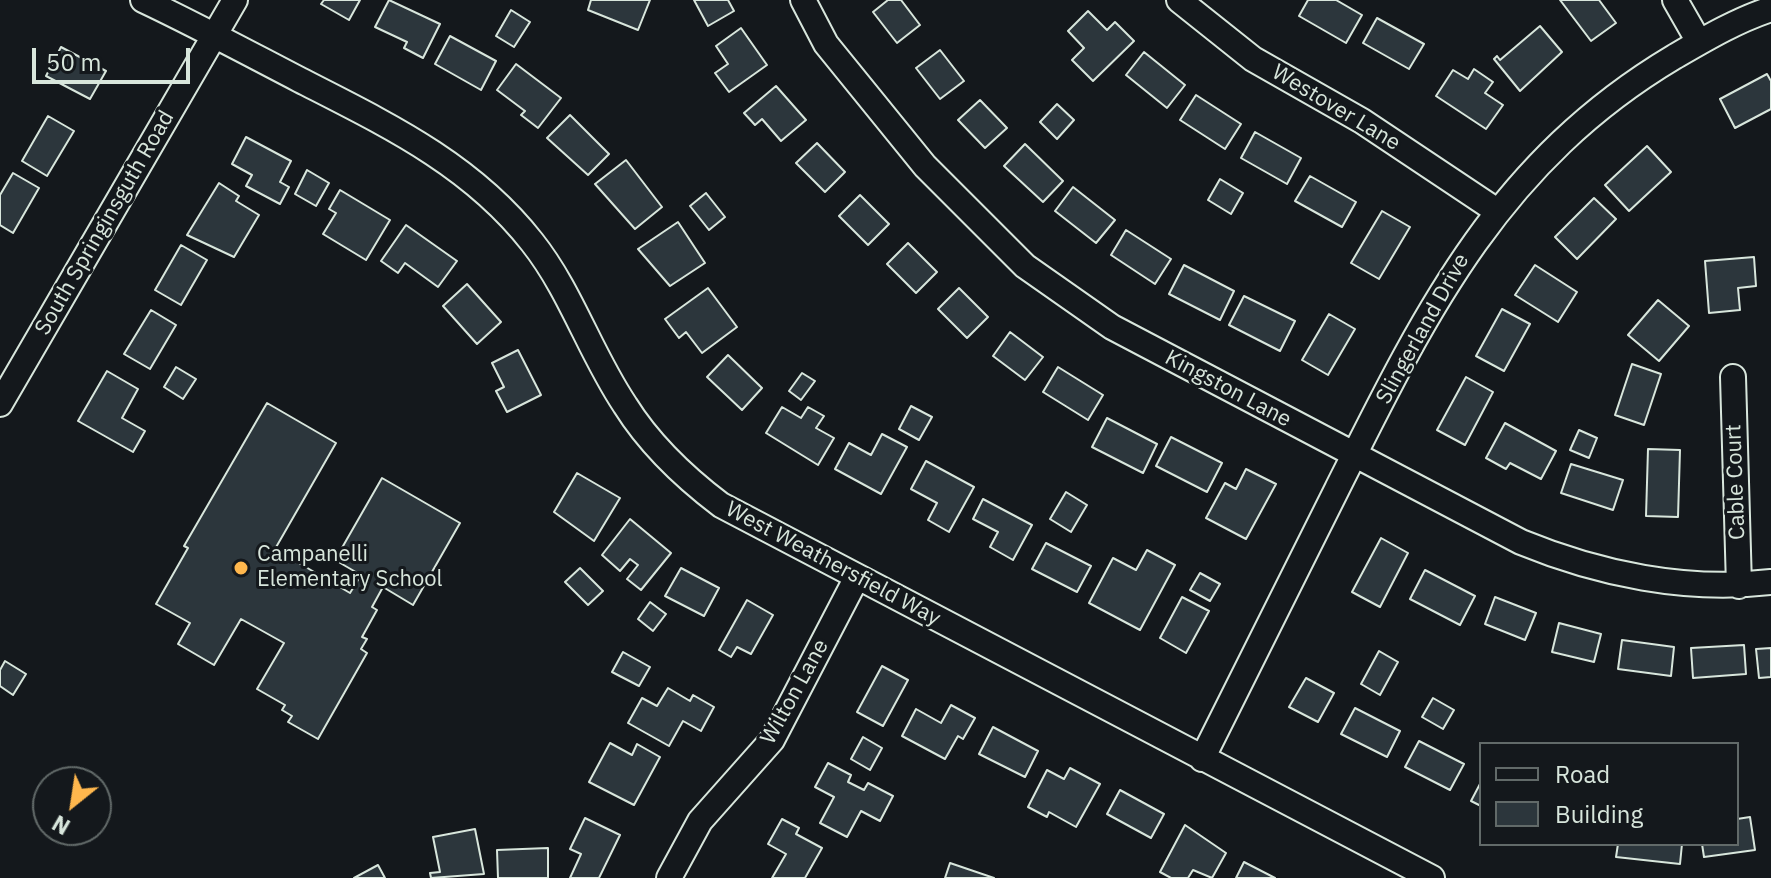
<!DOCTYPE html>
<html>
<head>
<meta charset="utf-8">
<style>
	body { margin:0 }
	#map { position:relative; width:1771px; height:878px; overflow:hidden; background:#14181c; font-family:"IBM Plex Sans",sans-serif }
	canvas { display:block }
	.legend { position:absolute; left:1479px; top:742px; width:260px; height:104px; box-sizing:border-box; background:#14181c; border:2px solid #626a69; margin:0; padding:10px 14px; list-style:none; font-size:24px; color:#d8e6dc }
	.legend li { display:flex; align-items:center; gap:16px; height:40px }
	.legend b { width:40px; border:2px solid #626a69 }
	.north { position:absolute; left:32px; top:766px; width:80px; height:80px; box-sizing:border-box; background:#14181c; border:2px solid #626a69; border-radius:50%; rotate:210deg; font-size:22px; font-weight:700; line-height:32px; text-align:center; color:#d8e6dc }
	.north::after { content:''; display:block; margin:auto; width:28px; height:36px; background:#ffb74d; clip-path:polygon(50% 0,100% 100%,50% 72%,0 100%) }
	.scale { position:absolute; left:32px; top:48px; width:158px; height:36px; box-sizing:border-box; border:4px solid #d8e6dc; border-top:0; padding-left:10px; font-size:24px; line-height:28px; white-space:nowrap; color:#d8e6dc; -webkit-text-stroke:6px #14181c; paint-order:stroke }
</style>
</head>
<body>
<div id="map">
<canvas width="1771" height="878"></canvas>
<ul class="legend">
<li><b style="height:10px;background:#14181c"></b>Road</li>
<li><b style="height:22px;background:#2c363c"></b>Building</li>
</ul>
<div class="north">N</div>
<div class="scale">50 m</div>
</div>
<script>
const context = document.querySelector('canvas').getContext('2d');
context.lineJoin = 'round';
function fill(path, color) {
  context.fillStyle = color;
  context.fill(path, 'evenodd');
}
function strokePath(path, color, width, dash) {
  context.strokeStyle = color;
  context.lineWidth = width;
  context.lineCap = dash ? 'butt' : 'round';
  context.setLineDash(dash || []);
  context.stroke(path);
}
function drawText(font, color, halo, rows, align = 'center') {
  context.font = font + ' "IBM Plex Sans",sans-serif';
  context.lineWidth = 6;
  context.setLineDash([]);
  context.textBaseline = 'middle';
  context.strokeStyle = halo;
  context.fillStyle = color;
  for (const [text, x, y, turn = 0] of rows) {
    context.save();
    context.translate(x, y);
    context.rotate((+turn || 0) * Math.PI / 180);
    context.textAlign = isNaN(turn) ? turn : align;
    if (halo) context.strokeText(text, 0, 0);
    context.fillText(text, 0, 0);
    context.restore();
  }
}
const building = new Path2D(`
	M324,0H360L349,20L321,4Z
	M389,0L440,24L423,58L404,48L407,42L375,27Z
	M591,0H650L638,30L588,10Z
	M694,0H728L734,11L708,26Z
	M888,0H901L920,25L897,43L873,12Z
	M1308,0H1336L1362,15L1346,43L1299,16Z
	M1560,0H1599L1616,23L1591,41Z
	M511,10L530,22L514,47L496,36Z
	M1088,11L1107,30L1115,22L1134,41L1093,81L1072,60L1084,48L1068,31Z
	M1377,18L1424,44L1409,69L1363,43Z
	M1540,26L1562,52L1520,91L1494,59L1497,56L1500,60Z
	M741,28L767,65L729,92L715,73L728,64L716,46Z
	M450,36L496,61L481,90L435,64Z
	M61,47L106,71L90,99L46,76Z
	M940,50L964,81L940,99L916,68Z
	M1144,52L1185,85L1167,108L1126,75Z
	M516,64L561,98L538,128L521,115L525,111L497,90Z
	M1474,69L1493,82L1485,93L1503,105L1486,129L1436,96L1453,70L1468,79Z
	M1767,74L1771,81V109L1735,128L1720,99Z
	M776,86L806,120L781,141L762,119L755,125L744,113Z
	M1196,95L1241,124L1225,149L1180,120Z
	M980,100L1007,128L985,148L958,120Z
	M1057,104L1074,120L1057,139L1040,122Z
	M570,115L609,154L588,175L547,138Z
	M48,116L74,131L47,176L22,161Z
	M1255,132L1301,158L1287,184L1241,158Z
	M246,137L291,161L280,182L289,187L280,204L246,186L252,175L232,164Z
	M817,143L845,172L825,192L796,163Z
	M1025,144L1063,181L1043,202L1004,166Z
	M1647,146L1671,172L1629,211L1605,185Z
	M626,160L662,207L635,229L595,184Z
	M307,170L329,183L316,206L295,194Z
	M13,173L39,188L13,233L0,225V195Z
	M1310,176L1356,202L1342,227L1295,201Z
	M1220,179L1243,193L1231,214L1208,200Z
	M219,183L239,196L236,201L259,215L234,257L187,235Z
	M1073,187L1115,220L1096,243L1055,211Z
	M340,190L390,220L366,260L323,234L336,213L329,209Z
	M706,193L725,217L709,230L690,206Z
	M860,195L889,224L868,245L839,216Z
	M1594,198L1616,219L1577,259L1555,237Z
	M1382,211L1410,227L1379,279L1351,263Z
	M678,222L705,263L670,286L638,249Z
	M406,225L457,261L438,287L405,263L398,273L381,261Z
	M1126,230L1171,259L1155,284L1111,255Z
	M908,243L937,272L916,293L887,264Z
	M181,245L207,260L181,305L155,290Z
	M1754,257L1756,286L1738,288L1740,310L1709,313L1705,261Z
	M1184,265L1234,291L1220,320L1169,294Z
	M1535,265L1577,292L1558,322L1515,295Z
	M467,284L501,322L477,344L443,306Z
	M708,288L737,327L702,353L686,332L679,338L665,319Z
	M959,288L988,317L967,338L938,309Z
	M1244,296L1295,321L1280,351L1229,325Z
	M1658,300L1689,326L1659,361L1628,335Z
	M1502,309L1530,324L1504,371L1476,356Z
	M151,310L176,325L150,369L124,354Z
	M1329,314L1355,329L1328,375L1302,360Z
	M1010,332L1043,357L1025,380L993,356Z
	M518,350L541,395L507,412L496,391L504,387L492,363Z
	M728,355L762,388L742,410L707,377Z
	M1632,364L1661,374L1644,425L1615,415Z
	M176,367L196,379L183,399L164,387Z
	M1058,367L1103,395L1088,420L1043,392Z
	M107,371L138,389L122,418L145,431L133,452L78,421Z
	M802,373L815,381L801,400L789,391Z
	M1466,377L1493,392L1465,445L1437,430Z
	M267,403L336,443L275,549L350,593L361,575L335,560L382,478L460,523L413,605L383,587L372,607L377,610L362,637L367,639L361,649L367,653L318,739L288,722L292,716L282,710L285,705L257,689L284,643L241,619L214,665L178,644L190,623L156,604L188,548L184,546Z
	M911,406L932,417L919,440L899,429Z
	M782,407L801,418L808,407L824,416L816,428L834,438L818,465L766,433Z
	M1107,418L1157,444L1143,473L1092,447Z
	M1505,423L1556,451L1541,479L1510,463L1506,469L1486,458Z
	M1579,430L1597,438L1589,458L1570,450Z
	M882,434L907,447L881,494L835,469L849,443L871,455Z
	M1171,437L1222,463L1207,492L1156,466Z
	M1648,449L1680,450L1678,517L1646,516Z
	M926,461L974,487L949,532L928,520L937,503L911,489Z
	M1571,464L1623,480L1613,510L1561,493Z
	M1246,469L1276,484L1246,539L1206,518L1225,483L1236,489Z
	M577,473L620,498L594,541L554,512Z
	M1066,492L1087,505L1071,532L1050,519Z
	M983,499L1032,525L1013,560L990,547L998,532L973,519Z
	M630,519L671,553L641,590L627,579L638,565L630,559L620,571L602,555Z
	M1381,538L1408,553L1380,607L1352,592Z
	M1046,543L1091,566L1077,592L1032,569Z
	M1147,550L1175,565L1140,630L1089,603L1113,558L1136,570Z
	M580,568L603,591L588,605L565,582Z
	M681,568L719,588L704,616L665,596Z
	M1425,570L1475,596L1460,625L1410,599Z
	M1200,573L1220,584L1210,601L1190,590Z
	M1182,597L1209,611L1186,653L1160,638Z
	M1495,597L1536,613L1525,640L1485,624Z
	M747,600L773,615L751,654L737,647L731,657L719,650Z
	M650,602L666,614L653,631L638,619Z
	M1559,623L1601,634L1594,662L1552,652Z
	M1622,640L1674,647L1671,676L1618,669Z
	M1744,645L1746,674L1693,678L1691,648Z
	M1771,648V677L1759,678L1756,649Z
	M1379,651L1398,662L1380,695L1361,684Z
	M623,652L650,667L639,686L612,672Z
	M5,661L26,674L13,695L0,686V670Z
	M882,666L908,680L883,726L857,712Z
	M1306,678L1334,693L1318,722L1289,707Z
	M668,688L690,701L693,695L714,707L701,731L683,721L669,746L628,723L642,698L657,706Z
	M1433,698L1454,710L1443,729L1422,717Z
	M951,705L975,718L963,739L958,736L945,759L902,736L916,709L941,723Z
	M1355,708L1400,731L1387,757L1341,734Z
	M993,727L1038,751L1025,777L979,754Z
	M863,737L882,748L870,770L851,759Z
	M1419,741L1464,764L1450,790L1405,767Z
	M610,743L632,755L637,744L660,757L634,805L589,782Z
	M828,763L851,775L848,782L864,790L868,783L893,796L880,821L861,811L847,837L820,823L834,797L815,787Z
	M1070,768L1100,784L1076,827L1049,812L1047,817L1028,807L1047,770L1064,779Z
	M1481,782V806L1471,801Z
	M1120,790L1164,814L1151,838L1107,814Z
	M1750,817L1755,850L1704,857L1702,844H1737V819Z
	M585,818L620,835L599,878H570L581,854L570,849Z
	M782,819L799,828L796,834L822,848L805,878H772L786,854L768,844Z
	M1185,825L1226,853L1212,878L1193,870L1188,878H1171L1160,872Z
	M475,829L484,874L431,878L430,873L440,872L433,837Z
	M1618,844H1682L1680,864L1616,857Z
	M548,848V878H498L497,850Z
	M1244,862L1275,878H1236Z
	M950,863L994,878H945Z
	M378,865L385,878H354Z`);
fill(building, '#2c363c');
strokePath(building, '#d8e6dc', 2);
const minor = new Path2D(`
	M143,0C196,25 248,53 300,80C386,124 471,164 532,242C571,291 590,353 625,405C650,445 684,477 721,505L1432,878
	M803,0L826,44L925,166L1025,266L1112,327L1521,542C1599,574 1686,592 1771,582
	M1179,0L1253,59L1362,121L1497,211
	M1675,0L1699,42
	M1733,377L1739,586
	M0,404L235,0
	M1202,759C1247,669 1292,579 1337,489C1425,313 1498,162 1674,57C1705,39 1737,20 1771,9
	M669,878L700,821L772,740L857,577`);
strokePath(minor, '#d8e6dc', 28);
strokePath(minor, '#14181c', 24);
for (const [x, y, r, color] of [
	[241,568,8,"#ffb74d"]
]) {
  const dot = new Path2D();
  dot.arc(x, y, r, 0, 2 * Math.PI);
  context.fillStyle = color;
  context.fill(dot);
  strokePath(dot, '#14181c', 3);
}
drawText('22px', '#d8e6dc', '#14181c', [
	["Westover Lane",1336,108,31],
	["South Springinsguth Road",105,223,-60],
	["Slingerland Drive",1423,329,-61],
	["Kingston Lane",1228,389,28],
	["Cable Court",1736,482,-92],
	["West Weathersfield Way",833,564,28],
	["Wilton Lane",795,692,-61]
]);
drawText('22px', '#d8e6dc', '#14181c', [
	["Campanelli",257,555],
	["Elementary School",257,580]
], 'left');
</script>
</body>
</html>
